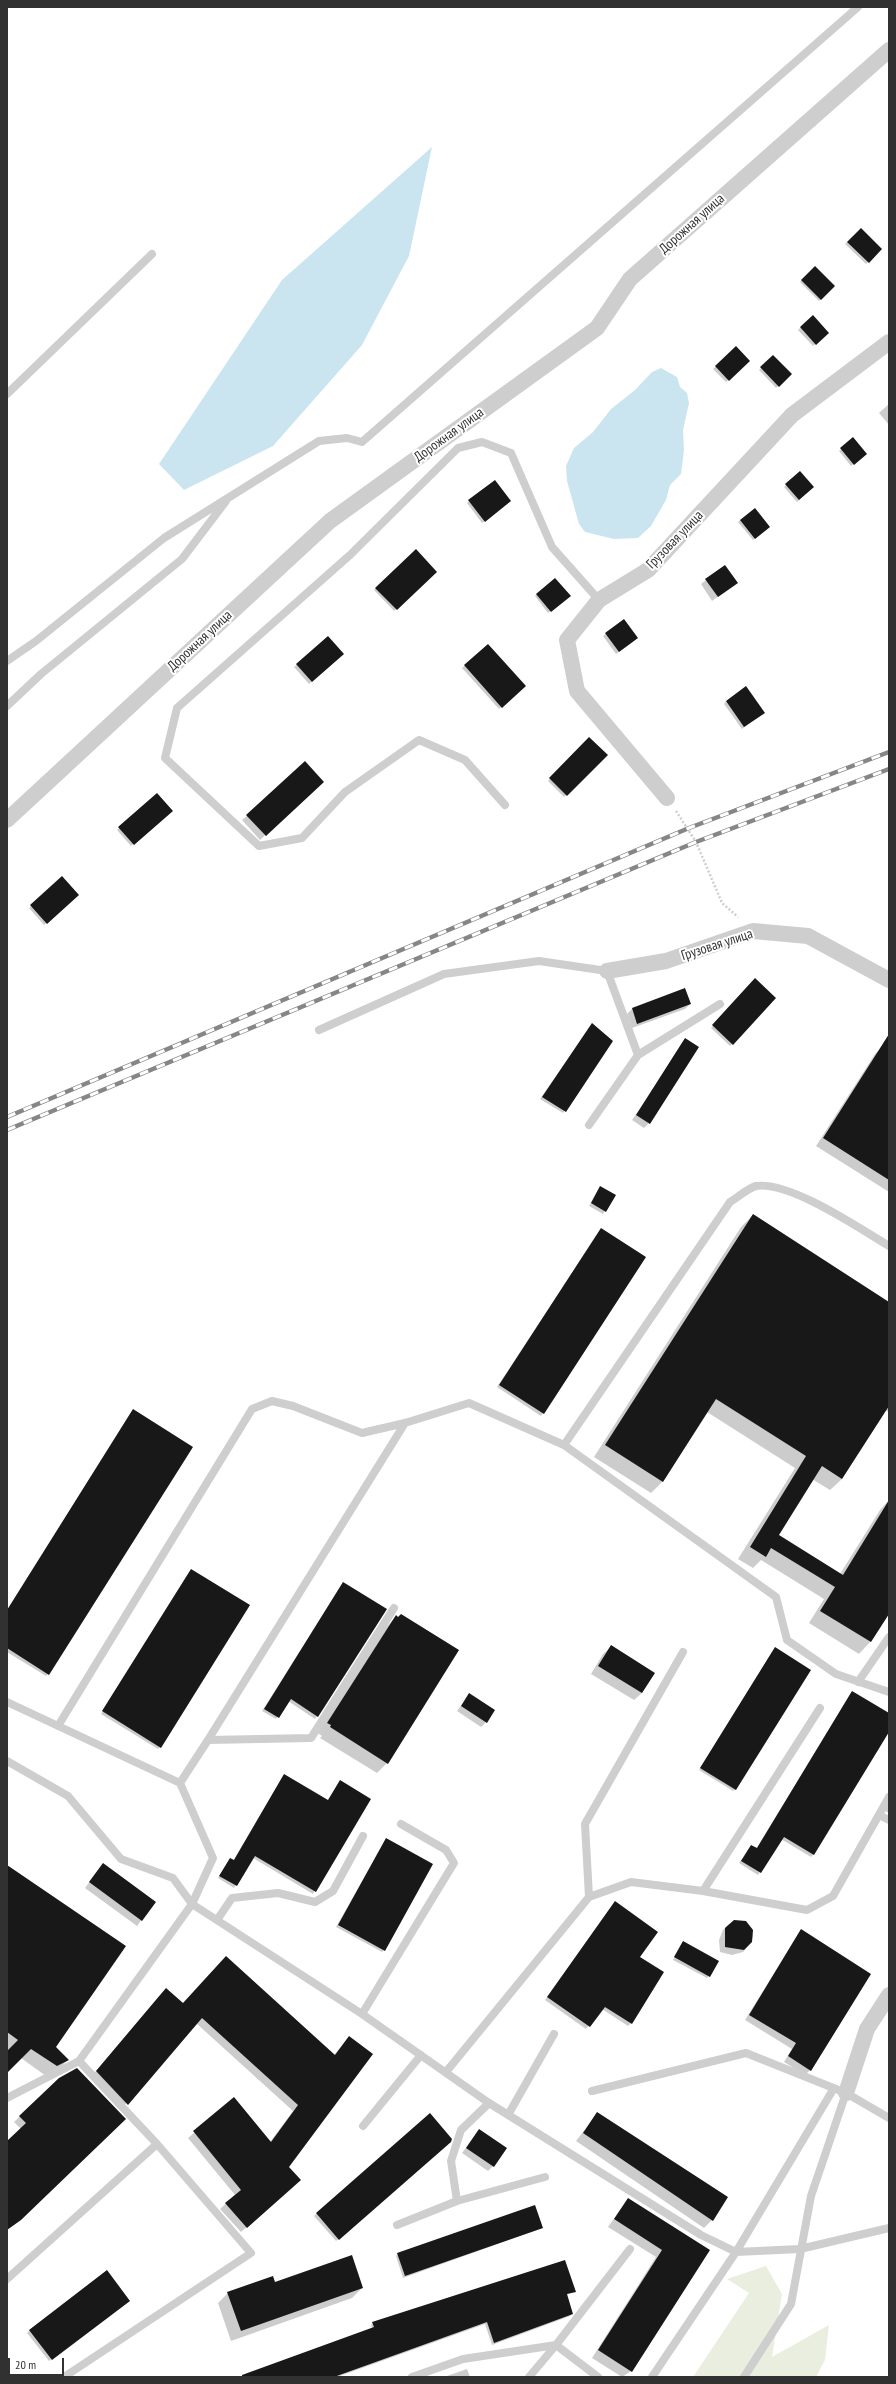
<!DOCTYPE html>
<html>
<head>
<meta charset="utf-8">
<style>
	body { margin:0 }
	#map { position:relative; width:896px; height:2384px; overflow:hidden; background:#fff; font-family:"PT Sans Narrow",sans-serif }
	canvas { display:block }
	.frame { position:absolute; inset:0; border:8px solid #313131; pointer-events:none }
	.scale { position:absolute; left:8px; top:2358px; width:56px; height:18px; box-sizing:border-box; border:2px solid #313131; border-top:0; padding-left:5px; font-size:12px; line-height:14px; white-space:nowrap; color:#313131; -webkit-text-stroke:3px #fff; paint-order:stroke }
</style>
</head>
<body>
<div id="map">
<canvas width="896" height="2384"></canvas>
<div class="frame"></div>
<div class="scale">20 m</div>
</div>
<script>
const context = document.querySelector('canvas').getContext('2d');
context.lineJoin = 'round';
function fill(path, color) {
  context.fillStyle = color;
  context.fill(path, 'evenodd');
}
function strokePath(path, color, width, dash) {
  context.strokeStyle = color;
  context.lineWidth = width;
  context.lineCap = dash ? 'butt' : 'round';
  context.setLineDash(dash || []);
  context.stroke(path);
}
function drawText(font, color, halo, rows, align = 'center') {
  context.font = font + ' "PT Sans Narrow",sans-serif';
  context.lineWidth = 4;
  context.setLineDash([]);
  context.textBaseline = 'middle';
  context.strokeStyle = halo;
  context.fillStyle = color;
  for (const [text, x, y, turn = 0] of rows) {
    context.save();
    context.translate(x, y);
    context.rotate((+turn || 0) * Math.PI / 180);
    context.textAlign = isNaN(turn) ? turn : align;
    if (halo) context.strokeText(text, 0, 0);
    context.fillText(text, 0, 0);
    context.restore();
  }
}
fill(new Path2D(`
	M766,2266L782,2294L772,2357L829,2325L825,2360L816,2377H693L749,2293L727,2279Z`), '#e9eedf');
fill(new Path2D(`
	M432,147L409,256L362,345L273,446L184,490L159,464L282,280Z
	M661,368L677,377L680,387L687,393L689,403L683,430L684,450L681,474L670,485L666,500L651,526L638,538L614,539L585,532L579,524L567,481L566,466L574,448L593,432L611,409L635,390L652,372Z`), '#cae5ef');
fill(new Path2D(`
	M861,229L881,249L866,264L845,244Z
	M815,267L834,286L819,301L800,282Z
	M813,316L828,333L813,346L798,330Z
	M736,347L749,361L726,382L713,369Z
	M773,356L790,374L776,388L759,370Z
	M889,404V425L879,413Z
	M852,439L865,454L851,466L839,451Z
	M800,472L813,487L797,502L784,487Z
	M469,501L508,503L482,523L467,503Z
	M740,520L767,529L753,540L738,522Z
	M416,550L436,572L394,611L374,590Z
	M706,580L736,583L712,601L701,584Z
	M537,594L567,598L548,613L535,596Z
	M624,620L635,640L616,654L603,636Z
	M328,637L343,654L309,684L294,667Z
	M488,645L524,686L499,709L462,668Z
	M726,701L761,715L742,729L724,704Z
	M589,738L606,755L564,797L548,781Z
	M318,787L260,840L242,820L247,816Z
	M157,794L172,811L131,846L117,830Z
	M62,878L77,895L44,925L29,908Z
	M755,980L775,998L730,1046L711,1028Z
	M684,989L690,1004L685,1009L632,1028L627,1014L632,1009Z
	M590,1027L611,1041L563,1113L540,1099Z
	M686,1040L649,1123L644,1128L632,1120Z
	M882,1047L889,1051V1192L816,1146L875,1054Z
	M598,1190L614,1196L603,1214L589,1206Z
	M753,1215L889,1303V1412L885,1410L842,1479L830,1490L812,1479L778,1535L840,1574L880,1510L889,1500V1612L870,1642L859,1654L809,1623L824,1599L761,1560L753,1568L738,1559L795,1468L707,1412L663,1481L651,1493L594,1457L741,1227Z
	M601,1229L645,1257L541,1416L497,1387Z
	M191,1570L160,1747L158,1749L101,1714Z
	M343,1583L317,1716L315,1719L288,1701L276,1719L262,1711Z
	M7,1610L48,1674L46,1676L7,1652Z
	M396,1617L387,1763L377,1773L320,1738L322,1736L318,1733L386,1627Z
	M611,1647L654,1673L642,1693L634,1700L591,1674L603,1654Z
	M773,1651L736,1789L733,1791L699,1770Z
	M469,1695L486,1722L481,1727L457,1711Z
	M850,1695L889,1715V1730L813,1855L811,1857L781,1839L758,1875L739,1863L751,1846L756,1849Z
	M282,1778L328,1801L370,1799L313,1894L253,1858L234,1888L218,1878L228,1862L233,1861Z
	M889,1804V1813L885,1811Z
	M386,1839L384,1950L382,1952L336,1927Z
	M7,1866L55,2047L68,2060L58,2070L46,2076L21,2058L7,2072V2052L9,2050L7,2049Z
	M99,1869L155,1902L137,1926L85,1888Z
	M613,1905L639,1958L631,2023L628,2026L602,2009L586,2029L545,2000Z
	M740,1921L750,1926L753,1936L748,1946L743,1952L732,1955L720,1952L719,1940L723,1930L729,1924Z
	M801,1930L810,2070L805,2075L784,2062L792,2049L745,2020Z
	M681,1945L709,1976L707,1978L673,1960Z
	M160,1995L334,2055L349,2037L288,2167L294,2186L241,2232L220,2209L235,2195L188,2138L234,2099L270,2142L293,2111L196,2023L121,2109L91,2077Z
	M59,2078L124,2119L7,2230V2142L21,2129L14,2122Z
	M597,2114L726,2198L712,2220L704,2228L576,2141Z
	M430,2115L448,2144L336,2241L314,2216Z
	M479,2130L493,2166L488,2171L462,2153Z
	M628,2199L708,2250L631,2371L622,2377L592,2358L656,2257L608,2227Z
	M542,2228L403,2278L396,2256L398,2254Z
	M362,2288L352,2298L231,2341L218,2303L228,2293Z
	M575,2291L566,2295L572,2314L570,2316L492,2345L485,2324L337,2377H240L372,2329L371,2325L373,2323Z
	M126,2303L49,2361L27,2333L30,2330Z
	M467,2369L470,2377H444Z`), '#0003');
fill(new Path2D(`
	M861,228L882,249L869,263L847,242Z
	M815,266L835,286L821,300L801,280Z
	M813,315L829,333L816,345L800,327Z
	M736,346L750,361L729,381L715,366Z
	M773,355L792,374L779,387L760,367Z
	M853,437L867,454L854,465L840,448Z
	M800,471L814,487L799,500L785,484Z
	M495,480L511,501L485,522L468,500Z
	M755,508L770,527L755,539L740,520Z
	M416,549L437,572L397,610L375,588Z
	M725,565L738,583L718,597L705,579Z
	M555,578L571,596L551,612L536,594Z
	M624,619L638,638L619,652L605,633Z
	M328,636L344,654L312,682L296,664Z
	M488,644L526,686L502,708L464,665Z
	M746,686L765,713L744,727L726,701Z
	M589,737L608,755L567,796L549,778Z
	M305,761L324,782L266,836L246,815Z
	M157,793L173,811L134,845L118,827Z
	M62,876L79,895L47,924L30,905Z
	M755,978L776,998L733,1045L712,1025Z
	M685,988L691,1004L637,1024L632,1008Z
	M592,1023L613,1041L566,1112L542,1097Z
	M889,1034V1180L823,1138Z
	M685,1038L699,1047L650,1124L636,1115Z
	M600,1186L616,1195L606,1212L591,1203Z
	M753,1214L889,1302V1406L842,1479L822,1466L779,1535L843,1575L889,1500V1614L871,1642L820,1611L835,1587L771,1548L766,1557L750,1547L806,1456L716,1399L663,1482L605,1445Z
	M601,1228L646,1257L544,1414L499,1385Z
	M133,1409L193,1447L49,1675L7,1648V1610Z
	M191,1569L250,1605L161,1748L102,1711Z
	M343,1582L387,1609L318,1717L291,1699L279,1718L264,1709Z
	M401,1614L459,1650L388,1764L330,1727L331,1725L327,1723L396,1615L398,1617Z
	M611,1645L655,1673L642,1693L598,1666Z
	M775,1647L811,1670L736,1790L700,1768Z
	M852,1691L889,1713V1732L814,1855L784,1837L761,1873L741,1861L751,1845L757,1848Z
	M469,1693L495,1710L487,1723L461,1706Z
	M284,1774L328,1800L340,1780L371,1799L316,1892L255,1856L237,1886L219,1876L230,1858L234,1860Z
	M386,1838L433,1864L385,1951L338,1925Z
	M103,1863L156,1902L142,1921L89,1882Z
	M7,1865L126,1946L56,2047L69,2060L57,2066L31,2049L7,2073V2051L18,2040L7,2032Z
	M615,1901L658,1932L640,1957L664,1972L632,2024L605,2007L590,2027L547,1997Z
	M734,1920L746,1921L753,1930L752,1942L744,1950L725,1947V1928Z
	M801,1929L871,1974L811,2071L788,2056L796,2043L749,2015Z
	M683,1941L719,1961L710,1977L674,1957Z
	M226,1956L335,2055L349,2036L373,2054L289,2167L301,2180L247,2228L225,2203L241,2190L193,2131L234,2097L271,2142L298,2105L202,2018L128,2105L96,2071L166,1988L183,2003Z
	M77,2068L126,2119L21,2220L7,2230V2141L26,2123L19,2116L59,2078Z
	M597,2112L728,2197L713,2221L583,2133Z
	M430,2113L452,2139L451,2142L339,2240L316,2213Z
	M479,2129L507,2148L494,2167L466,2148Z
	M628,2198L710,2250L632,2372L598,2350L662,2250L614,2219Z
	M535,2205L543,2228L405,2276L397,2253Z
	M352,2255L363,2288L241,2331L227,2292L273,2276L275,2282Z
	M565,2260L576,2292L567,2294L573,2314L494,2343L487,2322L334,2377H242V2375L374,2327L372,2322Z
	M107,2270L130,2301L52,2360L29,2330Z`), '#181818');
strokePath(new Path2D(`
	M676,811L696,842L722,903L738,917`), '#cecece', 2.5, [2, 2]);
strokePath(new Path2D(`
	M7,394L152,254
	M7,661L36,641L164,538L319,441L347,438L362,442L858,7
	M7,706L41,674L182,559L226,501
	M505,805L465,760L419,740L345,792L302,838L259,846L165,758L177,708L350,555L458,448L482,442L511,453L552,547L599,600
	M319,1030L444,974L539,961L607,971L638,1055
	M589,1125L638,1055L720,1004
	M889,1246C859,1228 790,1181 756,1186C748,1188 737,1198 730,1202L564,1445L776,1597L787,1640L836,1674L889,1692
	M858,1682L889,1637
	M7,1702L180,1783L208,1740L311,1738L394,1608
	M58,1726L252,1409L272,1401L293,1406L362,1433L405,1423L469,1403L564,1445
	M208,1740L405,1423
	M7,1761L68,1796L121,1859L173,1878L192,1904L213,1858L180,1783
	M879,1815L889,1820
	M703,1891L820,1708
	M589,1897L585,1824L683,1652
	M217,1920L232,1898L278,1893L315,1902L333,1891L363,1836
	M362,2014L454,1863L446,1850L401,1824
	M446,2072L589,1897L631,1882L703,1891L807,1910L833,1896L889,1797
	M592,2091L746,2053L846,2093L889,2118
	M7,2098L79,2061L192,1904L362,2014L489,2103L701,2235L736,2252L800,2249L889,2228
	M508,2115L554,2034
	M363,2126L421,2055
	M457,2201L451,2161L461,2130L489,2103
	M397,2225L457,2201L545,2177
	M7,2279L157,2144L79,2061
	M64,2377L251,2253L157,2144
	M412,2377L463,2359L556,2345L630,2249
	M529,2377L556,2345L598,2377
	M652,2377L736,2252L834,2088
	M744,2377L791,2304L811,2196L846,2093`), '#cecece', 8);
strokePath(new Path2D(`
	M667,798L577,691L567,640L599,600L648,570L792,415L889,342
	M7,820L330,521L597,328L630,279L889,50
	M607,971L666,961L753,931L808,936L889,980
	M846,2093L867,2029L889,1995`), '#cecece', 16);
const rail = new Path2D(`
	M7,1117L689,828L889,752
	M7,1130L696,842L889,769`);
strokePath(rail, '#868686', 4.5);
strokePath(rail, '#fff', 3, [9]);
drawText('14px', '#313131', '#fff', [
	["Дорожная улица",692,224,-42],
	["Дорожная улица",449,435,-36],
	["Грузовая улица",675,540,-46],
	["Дорожная улица",200,641,-43],
	["Грузовая улица",717,945,-18]
]);
</script>
</body>
</html>
